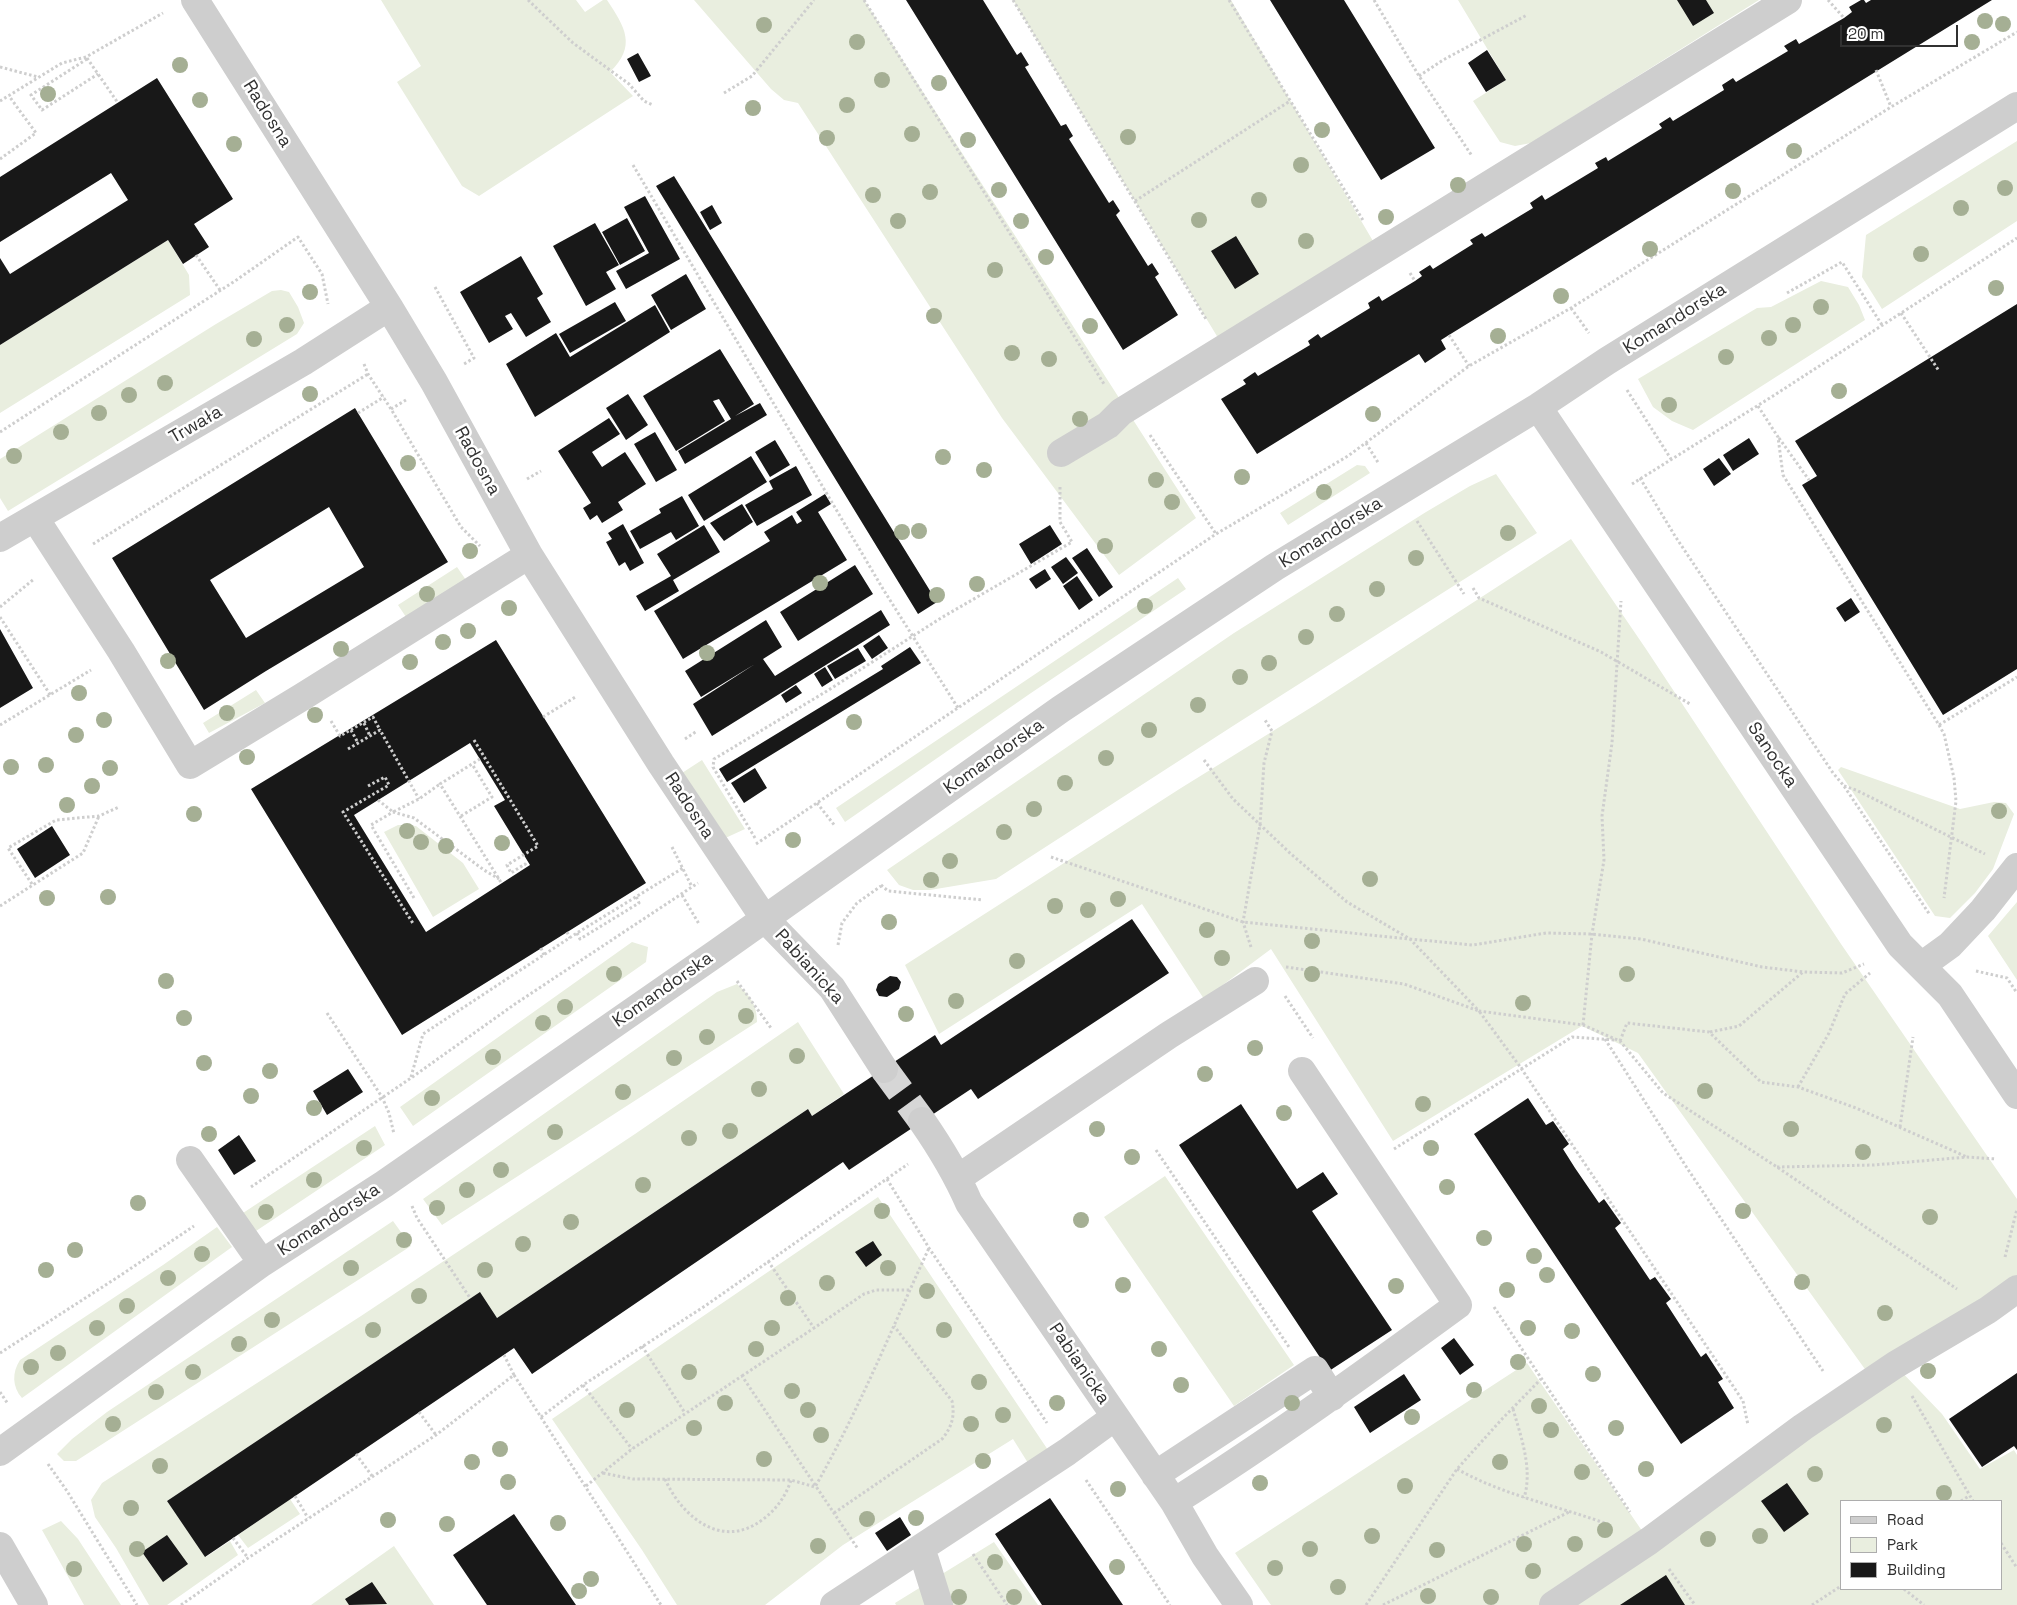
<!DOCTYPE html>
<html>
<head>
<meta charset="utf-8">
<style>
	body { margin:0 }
	#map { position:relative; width:2017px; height:1605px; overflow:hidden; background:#fff; font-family:"Space Grotesk",sans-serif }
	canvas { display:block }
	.legend { position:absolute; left:1840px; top:1500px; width:162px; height:90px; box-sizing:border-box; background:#fff; border:1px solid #adadad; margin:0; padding:6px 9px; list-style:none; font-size:15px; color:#313131 }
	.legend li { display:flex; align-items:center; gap:10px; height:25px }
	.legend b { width:25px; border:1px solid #adadad }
	.scale { position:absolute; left:1840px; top:25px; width:118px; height:22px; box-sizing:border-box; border:2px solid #313131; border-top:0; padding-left:6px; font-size:15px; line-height:18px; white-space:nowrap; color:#313131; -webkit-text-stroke:4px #fff; paint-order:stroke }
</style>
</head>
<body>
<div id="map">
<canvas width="2017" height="1605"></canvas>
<ul class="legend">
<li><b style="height:6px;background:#cecece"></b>Road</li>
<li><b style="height:14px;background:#e9eedf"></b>Park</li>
<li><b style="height:14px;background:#181818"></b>Building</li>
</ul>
<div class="scale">20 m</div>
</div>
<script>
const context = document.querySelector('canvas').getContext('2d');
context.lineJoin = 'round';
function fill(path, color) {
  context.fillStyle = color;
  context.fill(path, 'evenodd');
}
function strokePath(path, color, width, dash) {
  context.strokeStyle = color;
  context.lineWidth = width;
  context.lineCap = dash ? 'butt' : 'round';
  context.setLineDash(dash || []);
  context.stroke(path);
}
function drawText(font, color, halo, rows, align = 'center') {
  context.font = font + ' "Space Grotesk",sans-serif';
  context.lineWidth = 5;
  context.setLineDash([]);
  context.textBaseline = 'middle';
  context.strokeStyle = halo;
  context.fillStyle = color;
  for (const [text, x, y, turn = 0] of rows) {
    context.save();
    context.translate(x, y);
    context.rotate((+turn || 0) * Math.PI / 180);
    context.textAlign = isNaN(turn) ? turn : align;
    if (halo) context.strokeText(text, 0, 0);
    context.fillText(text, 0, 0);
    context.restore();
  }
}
fill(new Path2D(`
	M381,0H576L585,12L603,0H607C625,27 637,46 610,72L633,96L479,196L462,186L397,82L421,66Z
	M694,0H864L1196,518L1119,575L1002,418L798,103L784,100L771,89Z
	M1013,0H1231L1383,258L1226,351Z
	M1458,0H1759L1531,143L1515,146L1500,142L1473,101L1506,80Z
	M2017,141V221L1882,309L1862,277L1866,235Z
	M168,240L189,275L190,295L0,413V345Z
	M1821,281L1848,287L1859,305L1865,320L1693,430L1672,421L1653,407L1638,379L1757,308L1771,307Z
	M281,290L289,292L298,307L304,323L297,334L8,511L0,498V459L216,324L272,291Z
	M1357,465L1365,466L1370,473L1288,525L1280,513Z
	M1496,474L1537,533L1236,724L996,879L930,890H913L899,885L887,870L1234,633L1426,512L1470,486Z
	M1571,539L1646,649L1841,944L2017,1199V1278L1872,1379L1638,1053L1582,1026L1393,1141L1271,949L1204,999L1142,904L939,1034L905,965L1181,788L1315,705Z
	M457,567L466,580L406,617L398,605Z
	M1178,578L1186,589L1031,693L845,822L836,808Z
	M256,690L265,703L209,733L203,723Z
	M702,760L745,829L721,840L682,773Z
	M1841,767L1960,809L1994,802L2006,803L2014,814L1993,869L1975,893L1950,918L1935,916L1838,770Z
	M398,825L416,826L463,863L479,889L433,917L384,832Z
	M2017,902V980L1988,936Z
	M632,942L648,947L646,962L413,1126L400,1107Z
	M737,984C750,996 757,1004 757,1022L442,1225L423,1199L717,992Z
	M798,1022L844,1094L812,1116L808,1109L497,1318L479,1293L167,1501L206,1557L230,1541L238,1555L167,1605H149L116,1548L95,1517L91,1500L102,1483L361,1316L635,1134Z
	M375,1126L385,1145L256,1231L243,1213Z
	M1165,1176L1294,1365L1234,1406L1104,1217Z
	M878,1197L1048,1450L1028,1463L1013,1439L843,1545L765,1605H677L642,1550L552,1419Z
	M393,1221L411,1246L76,1461H64L57,1454L72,1439L107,1412Z
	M217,1227L232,1247L22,1398C12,1387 12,1372 20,1360L163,1265Z
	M1527,1363L1649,1541L1895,1365L1942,1414L1980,1469L2014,1450L2017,1455V1605H1271L1235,1553ZM1841,1501H2001V1589H1841Z
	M290,1499L300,1514L248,1548L238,1535Z
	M61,1521L78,1539L121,1605H84L42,1530Z
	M994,1542L1038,1605H896L895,1603Z
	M394,1546L434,1605H311Z`), '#e9eedf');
fill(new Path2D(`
	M906,0H983L1017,55L1021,52L1029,65L1025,67L1061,126L1066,124L1073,136L1069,139L1109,203L1113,200L1120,211L1116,215L1148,266L1152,263L1159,274L1155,277L1178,315L1123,350Z
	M1270,0H1344L1435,148L1381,180Z
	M1677,0H1706L1714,13L1693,26Z
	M1861,0H1864L1866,3L1871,0H1992L1449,335L1441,340L1446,349L1425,363L1419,354L1257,454L1221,399L1246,384L1243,380L1255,372L1258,376L1310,345L1308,341L1318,334L1321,338L1370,308L1368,303L1379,296L1382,301L1415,281L1422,276L1419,272L1430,265L1433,269L1473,244L1470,240L1482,233L1485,237L1533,208L1530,203L1542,195L1545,200L1598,168L1595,163L1606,157L1608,161L1662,128L1659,124L1670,117L1673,121L1724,90L1722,85L1733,78L1736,82L1788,51L1784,46L1796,39L1799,44L1844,18L1852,12L1849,7Z
	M1487,50L1506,80L1486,92L1468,63Z
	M638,53L651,76L639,82L627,59Z
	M157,78L233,199L194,224L209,247L183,264L168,240L0,345V258L10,274L128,200L111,173L0,242V177Z
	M674,176L937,602L918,614L656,186Z
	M645,196L680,259L626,289L616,271L649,253L624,207Z
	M712,205L722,223L710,230L700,212Z
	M627,218L645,251L620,265L602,232Z
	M595,223L619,265L606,272L616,289L586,306L553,246Z
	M1236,236L1259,274L1235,289L1211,251Z
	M521,256L543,294L537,298L551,322L526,337L511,313L505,316L513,329L489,343L460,292Z
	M686,274L706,309L671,330L651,295Z
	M615,302L626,321L570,353L559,334Z
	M2017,304V669L1943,715L1802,485L1817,476L1795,441Z
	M655,305L670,332L535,417L506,364L556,333L570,357Z
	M720,349L754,404L735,416L760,403L767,415L685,464L678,451L731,419L719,399L713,401L725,421L676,451L643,396Z
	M628,394L648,425L626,440L606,408Z
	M355,408L448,562L266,671L204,710L112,558ZM329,507L364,567L246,638L210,580Z
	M609,418L620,434L592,452L602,467L625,452L646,484L618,502L623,510L602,523L597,515L590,520L583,508L591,503L558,451Z
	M655,432L677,470L656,482L634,444Z
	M1749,438L1759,454L1733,471L1723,455Z
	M775,440L790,465L770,477L755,452Z
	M751,456L767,482L704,521L688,495Z
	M1719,458L1731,474L1714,486L1703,469Z
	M796,466L812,495L757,526L745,505L773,489L769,481Z
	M825,494L831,504L818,512L847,560L683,659L654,611L770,541L764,532L792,515L797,524L802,521L796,512Z
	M682,496L699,526L676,540L671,532L640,549L630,531L661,513L659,509Z
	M742,504L753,522L724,541L710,523Z
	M623,524L644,563L630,571L625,562L619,566L606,542L612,539L608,533Z
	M704,525L720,552L673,580L679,591L645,611L636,596L671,576L657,554Z
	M1050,525L1062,544L1031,564L1019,544Z
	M1087,548L1113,587L1099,597L1072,558Z
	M1066,557L1078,573L1063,584L1051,567Z
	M855,565L873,594L798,641L780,612Z
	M1045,569L1051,579L1036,589L1029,579Z
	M1077,576L1093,600L1079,610L1063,586Z
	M1851,598L1860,612L1845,622L1836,608Z
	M881,610L890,625L712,736L693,704L755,664L701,697L685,671L766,620L782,647L763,659L775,676Z
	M0,629L33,688L0,708Z
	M879,635L888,648L872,659L863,646Z
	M496,640L646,883L402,1035L251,789ZM470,743L505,800L494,806L530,865L426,932L354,815Z
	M910,647L921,663L727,782L719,769L883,669L881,666Z
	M858,648L866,661L835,679L827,666Z
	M825,667L833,680L822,687L814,674Z
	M796,685L802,693L786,703L781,695Z
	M755,768L767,788L744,803L731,783Z
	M52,826L70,855L35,878L17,849Z
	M1132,919L1169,973L978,1099L971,1089L849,1170L843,1162L532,1374L514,1348L205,1557L167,1501L480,1292L497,1318L808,1109L812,1116L935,1035L941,1045Z
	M890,976L897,977L901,982L899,989L887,997L879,996L876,990L878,984Z
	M348,1069L363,1092L327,1115L313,1091Z
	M1528,1098L1546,1125L1553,1121L1569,1144L1563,1149L1575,1168L1599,1203L1604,1199L1621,1223L1615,1228L1650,1280L1655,1277L1671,1299L1666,1303L1701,1357L1706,1353L1723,1379L1718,1382L1734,1408L1681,1444L1474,1134Z
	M1241,1104L1297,1189L1323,1172L1338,1194L1312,1211L1392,1330L1329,1371L1179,1145Z
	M239,1135L256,1161L234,1175L218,1150Z
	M873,1241L882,1255L866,1267L855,1252Z
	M1454,1338L1474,1365L1460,1375L1441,1348Z
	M2017,1373V1450L2014,1446L1982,1467L1949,1419Z
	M1404,1374L1421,1400L1370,1433L1354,1407Z
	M1787,1483L1809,1514L1784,1532L1761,1501Z
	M1050,1498L1089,1555L1123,1605H1042L995,1534Z
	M514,1514L576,1605H487L453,1555Z
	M900,1517L911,1535L887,1551L875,1533Z
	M167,1535L188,1564L163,1582L142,1552Z
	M1666,1575L1685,1605H1620Z
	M372,1582L387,1604L349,1605L345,1599Z`), '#181818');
strokePath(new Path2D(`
	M884,1069L922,1121`), '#d6d6d6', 28, [28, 14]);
strokePath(new Path2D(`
	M528,0L573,43L629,84L644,101L653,105
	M864,0L1104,384
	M1013,0L1206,319
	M1229,0L1364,222
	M1374,0L1419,76L1472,156
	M1828,0L1844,18
	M87,58L118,103
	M87,59L31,95L42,110L98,74
	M0,67L38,77
	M1876,70L1891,107
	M1419,76L1443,60L1527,15
	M724,93L752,76L814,0
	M0,101L62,63L86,57L163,13
	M0,159L36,133L9,96
	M633,165L883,589L958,708
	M1135,201L1290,101
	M196,255L220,290
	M1410,273L1415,281
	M435,287L474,358L464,364
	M1787,293L1842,262L1882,325
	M1571,308L1589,333
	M1901,313L1939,371
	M1449,335L1469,366
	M364,364L368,374L391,409L461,527L480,546
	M1627,390L1671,459
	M1758,406L1778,437L1783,475L1939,725L2017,677
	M391,409L406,400
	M358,413L384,397
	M0,432L235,281L298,237L322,274L328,304
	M1150,435L1216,534
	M1779,438L1809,480
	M1366,443L1379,464
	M1640,478L1675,536L1833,773L1844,786L1930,915
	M527,479L541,471
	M1632,484L1773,396L2017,238
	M1417,521L1464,594
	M93,544L368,374
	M1473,588L1479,598L1601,652L1690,704
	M0,607L34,579
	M0,617L51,696
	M543,717L577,696
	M331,721L340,736L373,717L380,730
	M364,723L370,736
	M0,725L91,670
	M1939,725L1944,734L1954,778L1956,801L1944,898
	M351,730L358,743
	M685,739L697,731
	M474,740L538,846L507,865L511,873L525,864L528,867
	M348,749L380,730L419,799
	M480,759L440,784L502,884
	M1204,760L1233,799L1291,854L1347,902L1410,939L1473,945L1546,933L1592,934L1641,939L1762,967L1804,972L1842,973L1864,964
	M368,786L385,777L389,785L343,812L414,925
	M1844,786L1856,790L1985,854
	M378,800L393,812L419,799L440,784
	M817,803L835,826
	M461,816L492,797L472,764
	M755,838L713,767L714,759L827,691L941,618L1072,542L1060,522V486
	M756,844L1216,534L1348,456L1469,366L1571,308L1891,107L2017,32
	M672,847L692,887
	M1051,857L1243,922L1410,939L1479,1011L1583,1025L1620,1041L1663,1093L1777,1167L1957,1289
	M32,884L8,848L56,820L99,816L119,807
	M881,885L888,891L983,900
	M682,895L699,924
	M414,898L371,825L393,812L414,818L484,870L499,879
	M0,906L83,853L99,816
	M567,932L570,938
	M577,933L580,939L639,903L636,896
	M838,945L842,923L857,903L881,886
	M1251,947L1243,922L1260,825L1264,763L1272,731L1265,720
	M541,948L544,955
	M1286,967L1404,984L1479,1011L1521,1068L1743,1401L1748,1425
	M1976,971L2007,978L2017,993
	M737,981L771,1028
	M1285,996L1313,1038
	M327,1013L382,1097L389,1113L394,1134
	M1583,1025L1592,934L1604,860L1602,816L1612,743L1621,601
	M1710,1032L1739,1026L1803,972
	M1605,1039L1687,1168L1823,1371
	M1620,1041L1627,1023L1709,1032L1761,1082L1798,1087L1856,1108L1967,1157
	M411,1077L423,1034L577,933L683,868
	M1798,1087L1829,1033L1845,994L1870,973
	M1900,1127L1913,1037
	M1394,1149L1572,1037L1615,1040
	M1156,1150L1289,1347
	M1777,1167L1874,1165L1967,1157L1996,1159
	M887,1179L929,1248L1047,1423
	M251,1187L411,1078L515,1004L698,883
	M412,1206L417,1218L470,1298
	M2005,1257L2017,1209
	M768,1261L814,1328L864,1294L876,1290H910
	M1494,1307L1630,1512
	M642,1346L685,1413
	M0,1353L118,1277L194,1226
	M514,1375L661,1605
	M742,1376L814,1328
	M583,1385L632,1449
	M0,1392L8,1404
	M1912,1396L1973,1501
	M1513,1409C1521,1437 1533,1469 1524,1498
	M419,1412L436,1435
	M541,1417L583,1385L705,1306L908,1164
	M356,1454L372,1476
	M48,1464L67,1491L137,1605
	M1457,1469C1505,1496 1559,1506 1610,1525
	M603,1473L633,1479L791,1480L815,1487C859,1410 892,1328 929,1248
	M665,1479C682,1517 722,1550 762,1520C776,1510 786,1496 791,1480
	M1086,1480L1170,1605
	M586,1486L632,1449L742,1376L858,1549
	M295,1496L308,1518
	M1961,1501L1969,1496
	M834,1513L942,1439C952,1427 955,1416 952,1401L894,1326
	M233,1538L248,1558
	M2001,1543L2017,1568
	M973,1554L1007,1605
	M1669,1569L1695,1605
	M1904,1589L1924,1605
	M181,1605L248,1558L436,1435L514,1375L504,1355
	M1366,1605L1457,1469L1502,1419L1541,1379
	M1383,1605L1571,1511
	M1812,1605L1841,1586`), '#cecece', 3, [2.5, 2.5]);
strokePath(new Path2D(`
	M195,0L389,307L434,382L529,555L661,764L764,918L832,988L884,1069
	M1538,407L1900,945L1950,995L2017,1095
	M1061,453L1108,425L1121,412L1788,0
	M35,518L121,651L190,765L302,697L529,555
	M0,538L303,362L389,307
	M1921,966L1950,945L1983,910L2017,867
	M922,1121C940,1147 956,1173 969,1203L1174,1502L1205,1556L1239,1605
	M190,1160L262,1263
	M958,1178L1169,1035L1255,981
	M0,1452L262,1263L384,1184L718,952L1061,709L1186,626L1275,567L1538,407L1607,361L2017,106
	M1155,1475L1315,1370L1332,1397
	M1174,1502C1272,1440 1365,1373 1458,1305L1302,1071
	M0,1546L34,1605
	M919,1550L925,1560L939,1605
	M834,1605L1067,1452L1115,1417
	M1553,1605L1649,1541L1803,1427L1895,1365L1988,1310L2017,1289`), '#cecece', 28);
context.fillStyle = '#a5af94';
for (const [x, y] of [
	[1985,21],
	[2003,24],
	[764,25],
	[857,42],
	[1972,42],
	[180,65],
	[882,80],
	[939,83],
	[48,94],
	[200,100],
	[847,105],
	[753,108],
	[1322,130],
	[912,134],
	[1128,137],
	[827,138],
	[968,140],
	[234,144],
	[1794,151],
	[1301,165],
	[1458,185],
	[2005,188],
	[999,190],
	[1733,191],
	[930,192],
	[873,195],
	[1259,200],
	[1961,208],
	[1386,217],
	[1199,220],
	[898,221],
	[1021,221],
	[1306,241],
	[1650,249],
	[1921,254],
	[1046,257],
	[995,270],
	[1996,288],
	[310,292],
	[1561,296],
	[1821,307],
	[934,316],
	[287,325],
	[1793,325],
	[1090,326],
	[1498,336],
	[1769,338],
	[254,339],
	[1012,353],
	[1726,357],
	[1049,359],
	[165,383],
	[1839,391],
	[310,394],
	[129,395],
	[1669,405],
	[99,413],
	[1373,414],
	[1080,419],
	[61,432],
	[14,456],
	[943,457],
	[408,463],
	[984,470],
	[1242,477],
	[1156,480],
	[1324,492],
	[1172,502],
	[919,531],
	[902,532],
	[1508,533],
	[1105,546],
	[470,551],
	[1416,558],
	[820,583],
	[977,584],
	[1377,589],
	[427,594],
	[937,595],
	[1145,606],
	[509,608],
	[1337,614],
	[468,631],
	[1306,637],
	[443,642],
	[341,649],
	[707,653],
	[168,661],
	[410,662],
	[1269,663],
	[1240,677],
	[79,693],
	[1198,705],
	[227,713],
	[315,715],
	[104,720],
	[854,722],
	[1149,730],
	[76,735],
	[247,757],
	[1106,758],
	[46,765],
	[11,767],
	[110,768],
	[1065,783],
	[92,786],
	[67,805],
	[1034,809],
	[1999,811],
	[194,814],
	[407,831],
	[1004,832],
	[793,840],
	[421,842],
	[502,843],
	[446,846],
	[950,861],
	[1370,879],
	[931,880],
	[108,897],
	[47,898],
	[1118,899],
	[1055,906],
	[1088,910],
	[889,922],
	[1207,930],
	[1312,941],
	[1222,958],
	[1017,961],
	[614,974],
	[1312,974],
	[1627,974],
	[166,981],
	[956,1001],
	[1523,1003],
	[565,1007],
	[906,1014],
	[746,1016],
	[184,1018],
	[543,1023],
	[707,1037],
	[1255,1048],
	[797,1056],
	[493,1057],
	[674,1058],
	[204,1063],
	[270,1071],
	[1205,1074],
	[759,1089],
	[1705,1091],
	[623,1092],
	[251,1096],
	[432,1098],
	[1423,1104],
	[314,1108],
	[1284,1113],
	[1097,1129],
	[1791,1129],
	[730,1131],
	[555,1132],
	[209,1134],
	[689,1138],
	[364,1148],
	[1431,1148],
	[1863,1152],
	[1132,1157],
	[501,1170],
	[314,1180],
	[643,1185],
	[1447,1187],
	[467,1190],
	[138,1203],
	[437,1208],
	[882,1211],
	[1743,1211],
	[266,1212],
	[1930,1217],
	[1081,1220],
	[571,1222],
	[1484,1238],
	[404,1240],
	[523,1244],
	[75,1250],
	[202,1254],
	[1534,1256],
	[351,1268],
	[888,1268],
	[46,1270],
	[485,1270],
	[1547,1275],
	[168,1278],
	[1802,1282],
	[827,1283],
	[1123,1285],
	[1396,1286],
	[1507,1290],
	[927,1291],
	[419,1296],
	[788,1298],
	[127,1306],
	[1885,1313],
	[272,1320],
	[97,1328],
	[772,1328],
	[1528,1328],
	[373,1330],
	[944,1330],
	[1572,1331],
	[239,1344],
	[756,1349],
	[1159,1349],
	[58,1353],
	[1518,1362],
	[31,1367],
	[1928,1371],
	[193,1372],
	[689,1372],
	[1593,1374],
	[979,1382],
	[1181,1385],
	[1474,1390],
	[792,1391],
	[156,1392],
	[725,1403],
	[1057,1403],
	[1292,1403],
	[1539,1406],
	[627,1410],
	[808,1410],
	[1003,1415],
	[1412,1417],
	[113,1424],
	[971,1424],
	[1884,1425],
	[694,1428],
	[1616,1428],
	[1551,1430],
	[821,1435],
	[500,1449],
	[764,1459],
	[983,1461],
	[472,1462],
	[1500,1462],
	[160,1466],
	[1646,1469],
	[1582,1472],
	[1815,1474],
	[508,1482],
	[1260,1483],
	[1405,1486],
	[1118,1489],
	[1944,1493],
	[131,1508],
	[916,1518],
	[867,1519],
	[388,1520],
	[558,1523],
	[447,1524],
	[1605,1530],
	[1372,1536],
	[1760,1536],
	[1708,1539],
	[1524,1544],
	[1575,1544],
	[818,1546],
	[137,1549],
	[1310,1549],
	[1437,1550],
	[995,1562],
	[1117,1567],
	[1275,1568],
	[74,1569],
	[1533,1571],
	[591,1579],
	[1338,1587],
	[579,1591],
	[1428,1596],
	[959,1597],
	[1014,1597],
	[1491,1597]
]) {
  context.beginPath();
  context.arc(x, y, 8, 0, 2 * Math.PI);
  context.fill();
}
drawText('18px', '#313131', '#fff', [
	["Radosna",267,114,58],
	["Komandorska",1675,319,-32],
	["Trwała",196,425,-30],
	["Radosna",477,461,61],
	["Komandorska",1331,533,-32],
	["Sanocka",1772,755,56],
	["Komandorska",994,757,-35],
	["Radosna",689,806,57],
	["Pabianicka",809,967,48],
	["Komandorska",663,990,-35],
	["Komandorska",329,1220,-33],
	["Pabianicka",1079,1364,56]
]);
</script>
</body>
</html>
